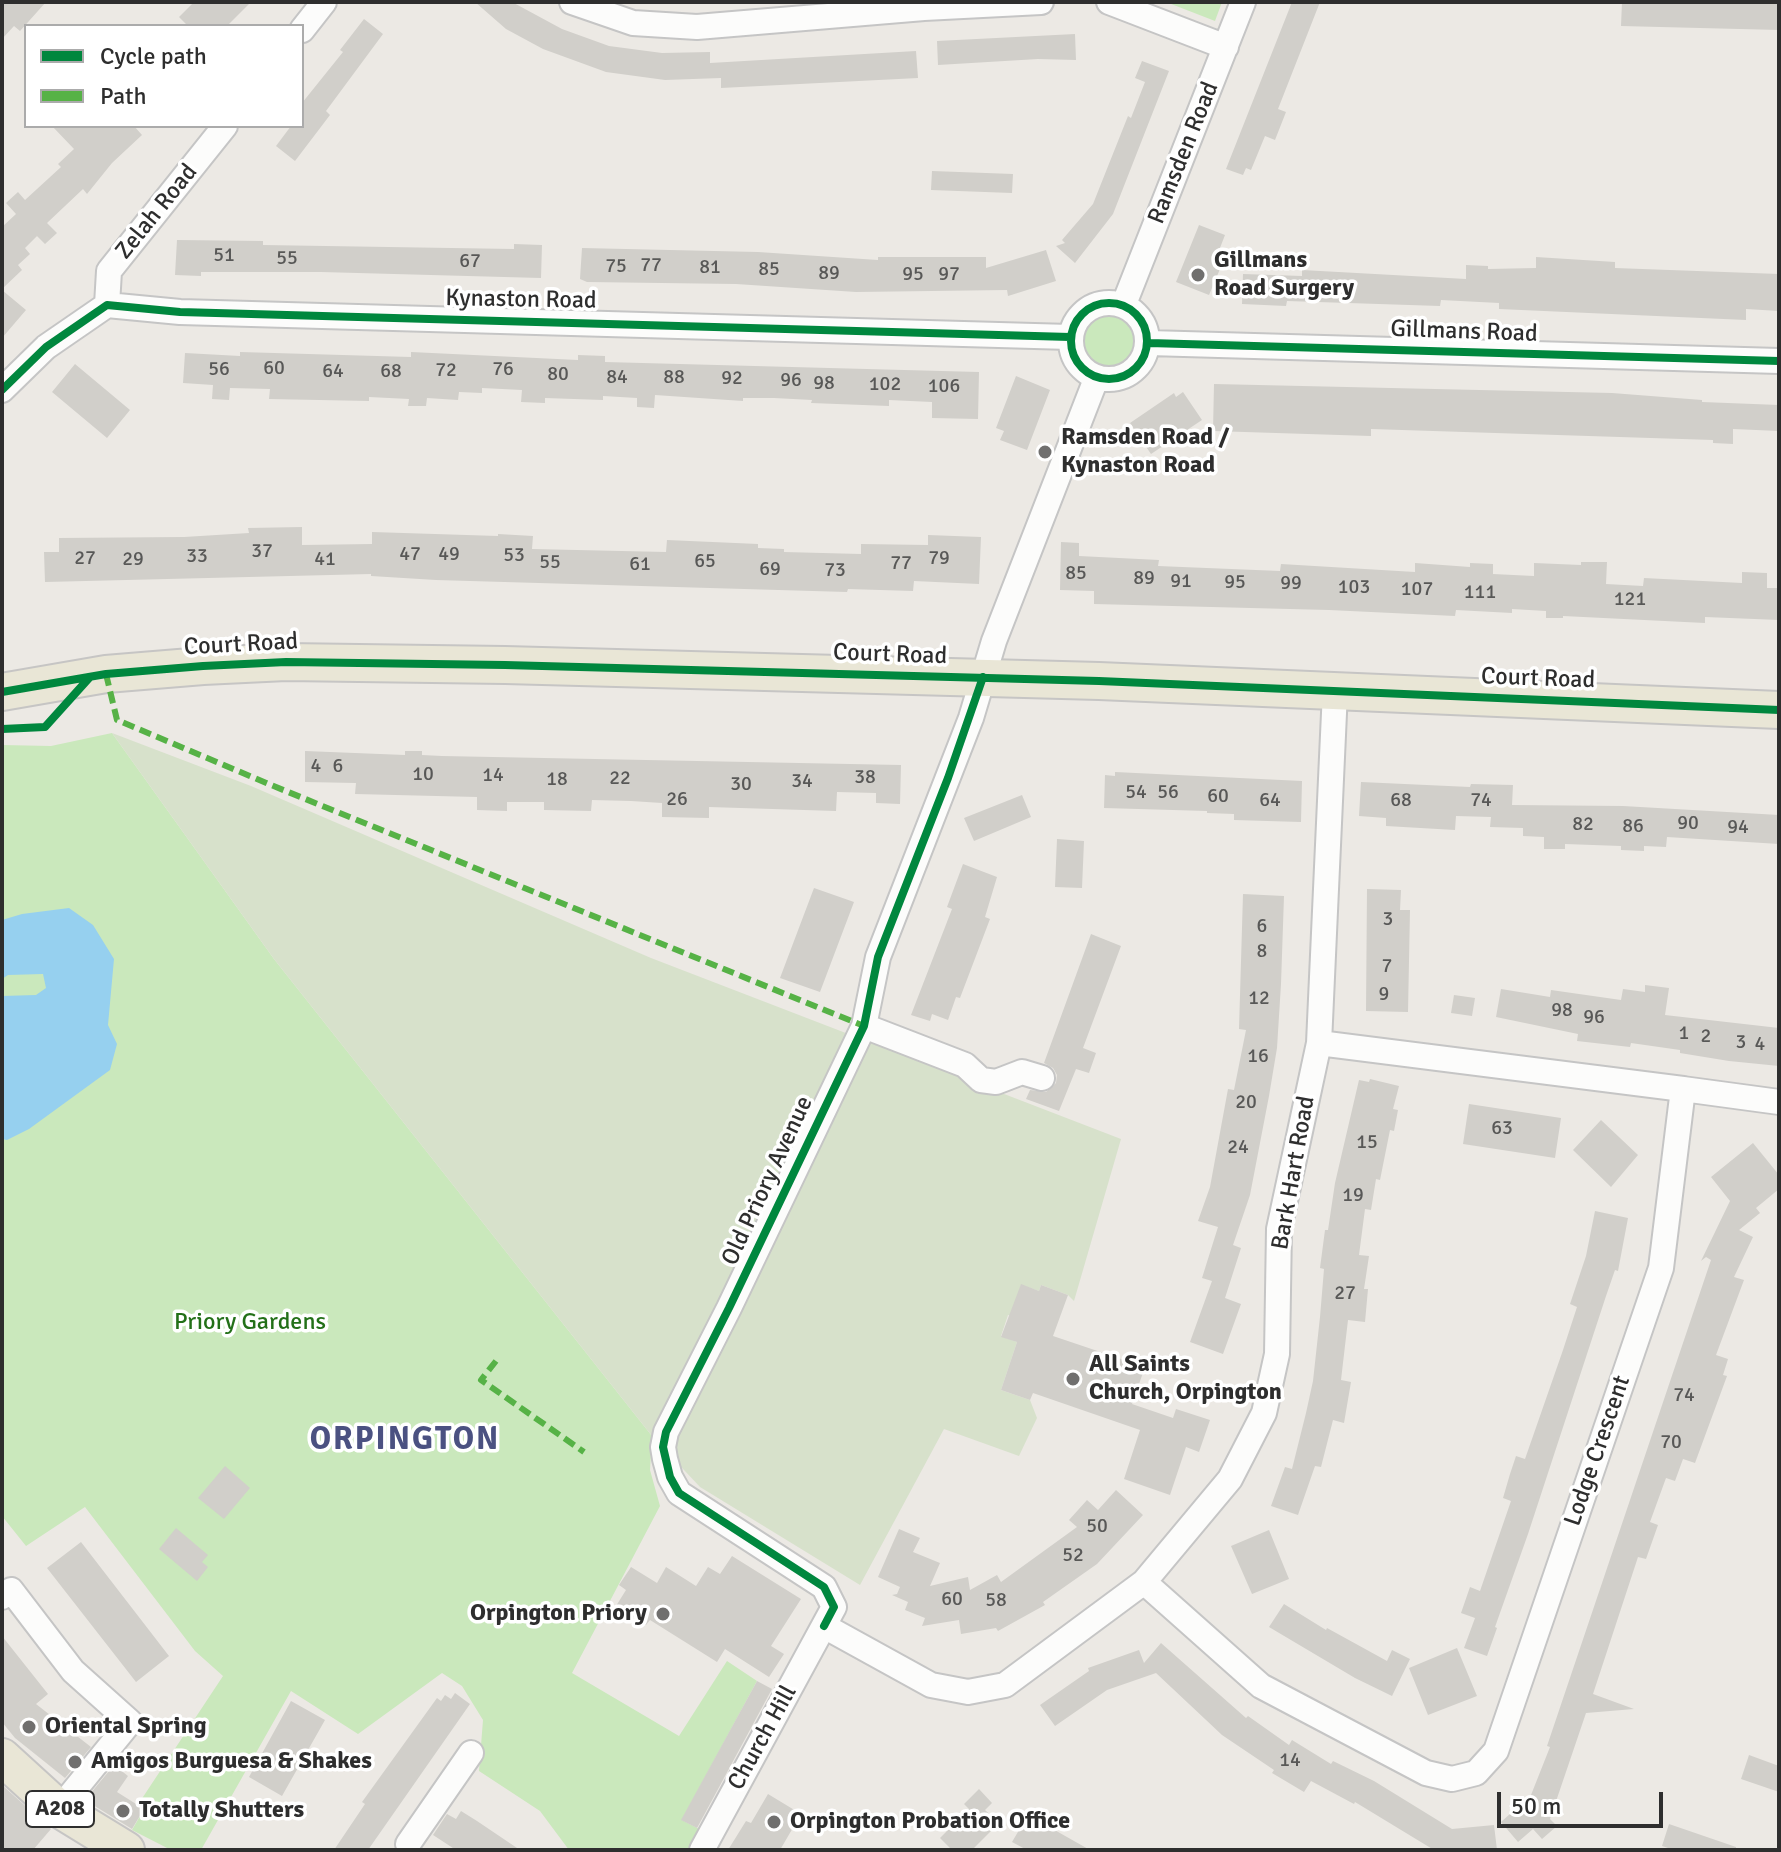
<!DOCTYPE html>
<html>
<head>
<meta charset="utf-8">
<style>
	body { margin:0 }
	#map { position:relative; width:1781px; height:1852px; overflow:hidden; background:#ece9e4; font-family:Signika,sans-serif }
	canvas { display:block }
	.frame { position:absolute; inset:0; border:4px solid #2e2e2e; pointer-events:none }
	.legend { position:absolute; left:24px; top:24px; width:280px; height:104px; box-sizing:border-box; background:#fff; border:2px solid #ababab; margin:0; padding:10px 14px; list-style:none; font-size:24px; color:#2e2e2e }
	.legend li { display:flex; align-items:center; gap:16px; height:40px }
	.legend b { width:40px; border:2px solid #ababab }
	.scale { position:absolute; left:1497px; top:1792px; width:166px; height:36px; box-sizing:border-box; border:4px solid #2e2e2e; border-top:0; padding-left:10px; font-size:24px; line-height:28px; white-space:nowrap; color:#2e2e2e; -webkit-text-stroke:6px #fff; paint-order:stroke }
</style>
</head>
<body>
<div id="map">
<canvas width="1781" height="1852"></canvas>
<div class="frame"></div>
<ul class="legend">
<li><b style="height:10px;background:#00873e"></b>Cycle path</li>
<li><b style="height:10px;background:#56b246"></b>Path</li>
</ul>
<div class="scale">50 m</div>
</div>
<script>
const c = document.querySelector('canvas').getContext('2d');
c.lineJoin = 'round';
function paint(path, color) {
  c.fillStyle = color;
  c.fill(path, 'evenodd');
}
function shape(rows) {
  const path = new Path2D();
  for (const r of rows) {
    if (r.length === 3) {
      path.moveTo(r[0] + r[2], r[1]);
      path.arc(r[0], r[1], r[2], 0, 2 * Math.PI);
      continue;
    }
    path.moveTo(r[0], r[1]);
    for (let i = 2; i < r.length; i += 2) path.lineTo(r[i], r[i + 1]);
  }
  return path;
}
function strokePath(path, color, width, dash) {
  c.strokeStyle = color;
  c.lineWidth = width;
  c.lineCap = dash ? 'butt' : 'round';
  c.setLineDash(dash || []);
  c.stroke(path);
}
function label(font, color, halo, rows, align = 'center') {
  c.font = font + ' Signika,sans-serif';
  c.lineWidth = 7;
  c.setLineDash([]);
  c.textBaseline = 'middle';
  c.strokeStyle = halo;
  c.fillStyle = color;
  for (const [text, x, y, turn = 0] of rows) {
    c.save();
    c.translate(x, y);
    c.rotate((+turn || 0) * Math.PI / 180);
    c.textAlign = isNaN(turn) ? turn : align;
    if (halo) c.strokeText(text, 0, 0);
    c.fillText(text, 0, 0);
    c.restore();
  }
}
paint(shape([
	[1166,2,1222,2,1215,21],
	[1109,342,28],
	[112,733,274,959,652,1436,650,1470,660,1506,572,1673,679,1736,727,1661,757,1681,682,1820,701,1830,689,1850,569,1850,540,1811,479,1771,483,1720,462,1686,442,1673,358,1734,291,1691,201,1850,171,1850,132,1830,147,1804,141,1800,223,1676,195,1651,85,1507,26,1546,2,1516,2,745,51,746]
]), '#cae8bc');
paint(shape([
	[112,733,251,786,651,958,1121,1139,1074,1301,1068,1295,1041,1285,1039,1291,1021,1285,1015,1317,1008,1315,1001,1336,1017,1342,1001,1390,1030,1400,1037,1418,1019,1456,944,1429,860,1585,700,1487,652,1436,274,959]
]), '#d7e1cb');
paint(shape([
	[69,908,93,925,114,959,108,1025,117,1044,110,1070,29,1129,7,1140,2,1139,2,996,36,995,46,988,43,974,8,975,2,979,2,920,22,914]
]), '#96d0ef');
paint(shape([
	[2,2,46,2,20,31,14,26,2,39],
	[194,2,251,2,227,26,188,26,179,17],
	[475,2,512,2,562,29,609,46,662,53,710,52,710,63,916,51,918,78,721,88,721,78,665,80,606,72,543,49,506,29],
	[1292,2,1320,2,1278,109,1286,112,1275,140,1265,136,1251,170,1246,168,1243,175,1226,169],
	[1622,2,1779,2,1779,30,1621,26],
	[364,19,383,34,326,111,330,115,295,161,276,146,291,126,302,126,302,103,343,52,340,50],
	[1075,34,1076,60,1038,59,938,65,937,41],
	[1142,61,1169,71,1113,214,1075,263,1056,246,1065,243,1062,240,1093,204,1128,116,1131,118,1145,82,1135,78],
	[52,126,134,126,142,135,112,163,87,194,83,189,47,223,57,233,45,244,35,234,37,236,25,248,30,254,18,265,22,270,2,289,2,227,16,214,6,203,18,192,25,200,61,167,58,164,74,149],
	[932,171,1013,174,1012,193,931,190],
	[1199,225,1225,235,1213,266,1220,269,1209,295,1176,282],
	[177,240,263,241,263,245,514,249,514,244,542,245,541,278,321,272,201,272,201,276,175,275],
	[582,248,758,252,878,260,878,257,986,257,986,268,1046,250,1056,281,1008,296,1007,290,856,292,736,284,587,282,580,279],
	[1536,257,1615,262,1615,268,1779,274,1779,311,1746,309,1746,320,1499,309,1499,303,1441,300,1440,306,1287,301,1286,306,1242,304,1243,274,1302,276,1302,270,1466,279,1466,265,1488,266,1488,269,1536,268],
	[2,290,26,310,2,338],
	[240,352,411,357,411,352,578,360,578,355,605,356,605,362,979,372,978,419,932,418,932,402,889,400,889,406,811,403,812,400,774,398,743,398,743,401,655,395,654,408,637,407,637,398,603,396,603,400,545,398,545,403,521,402,522,390,482,388,482,393,459,392,458,400,427,398,426,406,408,406,409,399,369,397,369,401,269,399,270,389,230,388,229,400,212,399,213,385,183,383,185,353,240,356],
	[75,364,130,410,107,438,52,392],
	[1016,376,1050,390,1027,450,1000,440,1004,431,996,428],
	[1214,384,1612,393,1702,400,1702,402,1779,405,1779,431,1733,429,1733,444,1713,443,1713,440,1371,429,1371,436,1213,431],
	[1183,392,1202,420,1151,454,1130,423,1174,393,1176,397],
	[302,527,302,545,372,544,372,532,498,536,498,534,533,536,532,549,666,552,667,540,758,544,758,548,784,549,784,552,861,554,861,544,928,545,928,535,981,537,979,584,914,581,913,591,848,589,847,592,436,580,371,576,371,574,45,582,44,552,59,552,59,538,184,537,249,533,248,528],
	[1061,542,1079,543,1079,556,1159,560,1158,566,1280,571,1281,564,1415,572,1415,563,1470,567,1470,563,1493,564,1493,574,1534,576,1534,563,1581,565,1581,562,1607,562,1606,584,1643,586,1644,578,1742,583,1742,572,1767,573,1767,588,1779,588,1779,620,1705,617,1705,623,1563,616,1563,618,1546,618,1546,611,1512,609,1512,613,1456,610,1455,616,1329,610,1094,604,1094,591,1060,590],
	[305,751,405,755,405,751,422,751,422,755,442,756,901,765,900,804,876,803,876,793,837,792,836,811,709,807,709,818,662,817,662,803,631,801,592,800,591,811,544,810,544,802,507,802,507,811,477,810,477,797,355,794,356,783,305,782],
	[1115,772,1302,781,1301,822,1234,820,1234,814,1207,813,1207,811,1104,808,1105,775,1115,776],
	[1361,782,1470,787,1471,784,1513,785,1512,805,1623,806,1779,815,1779,844,1667,837,1666,847,1644,846,1644,851,1621,850,1621,846,1565,844,1565,849,1544,849,1544,837,1523,836,1523,828,1490,827,1491,817,1456,816,1455,830,1386,826,1386,818,1359,816],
	[1022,795,1031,817,974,841,964,818],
	[1057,839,1084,841,1082,888,1055,887],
	[963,864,997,877,985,917,990,919,960,998,956,997,948,1020,932,1014,930,1021,911,1015,952,909,947,907],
	[814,888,854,902,820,992,780,978],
	[1367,889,1401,890,1400,910,1410,910,1408,1012,1366,1011],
	[1243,894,1284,896,1281,984,1277,1048,1269,1096,1250,1195,1233,1245,1241,1248,1225,1298,1241,1304,1223,1354,1190,1342,1212,1281,1202,1278,1218,1227,1198,1221,1210,1187,1228,1089,1234,1090,1246,1030,1239,1029],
	[1091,934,1121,946,1083,1048,1096,1053,1089,1073,1076,1069,1059,1111,1026,1099,1030,1090,1046,1092,1056,1083,1057,1075,1053,1068,1044,1063],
	[1645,985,1669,988,1665,1015,1779,1028,1779,1066,1729,1061,1680,1053,1680,1050,1631,1043,1630,1047,1577,1041,1578,1034,1496,1017,1501,989,1550,997,1551,990,1621,1000,1623,989,1645,992],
	[1454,995,1475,998,1472,1016,1451,1013],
	[1370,1079,1399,1086,1393,1109,1398,1110,1394,1131,1390,1130,1380,1180,1376,1179,1371,1210,1365,1209,1359,1255,1369,1256,1364,1289,1368,1289,1365,1322,1348,1320,1341,1380,1351,1382,1344,1423,1333,1420,1321,1467,1315,1466,1298,1515,1271,1506,1285,1467,1292,1469,1306,1413,1313,1381,1320,1317,1324,1269,1320,1268,1325,1230,1328,1230,1335,1183,1359,1080,1369,1082],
	[1469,1104,1561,1118,1555,1158,1463,1144],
	[1601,1120,1638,1155,1611,1187,1573,1150],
	[1753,1143,1779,1175,1779,1189,1756,1208,1760,1213,1739,1230,1753,1237,1734,1277,1744,1280,1716,1355,1728,1359,1723,1375,1727,1376,1695,1463,1683,1459,1675,1481,1666,1478,1650,1522,1658,1525,1646,1559,1638,1557,1593,1694,1634,1709,1586,1713,1550,1819,1557,1826,1542,1839,1533,1829,1518,1842,1501,1822,1531,1795,1550,1747,1547,1746,1711,1260,1706,1257,1701,1261,1730,1201,1711,1177],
	[1595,1211,1628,1218,1618,1271,1615,1270,1606,1296,1528,1534,1495,1627,1497,1628,1487,1656,1464,1648,1475,1618,1461,1613,1470,1587,1480,1591,1511,1501,1503,1498,1510,1474,1516,1456,1525,1459,1563,1350,1577,1307,1570,1304,1586,1256],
	[1021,1284,1039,1291,1041,1285,1068,1295,1053,1336,1145,1367,1132,1404,1173,1418,1176,1409,1210,1420,1199,1452,1186,1447,1170,1495,1124,1479,1140,1430,1033,1393,1030,1400,1001,1390,1017,1342,1001,1337],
	[225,1466,250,1488,224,1519,198,1498],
	[1116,1490,1143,1515,1097,1564,1043,1602,1045,1605,998,1631,996,1628,961,1634,959,1620,922,1626,925,1618,905,1610,908,1602,892,1595,897,1594,900,1587,878,1577,899,1529,920,1538,913,1552,940,1563,930,1586,968,1577,970,1590,997,1575,1001,1582,1077,1527,1069,1520,1087,1500,1098,1510],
	[176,1528,208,1555,202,1562,208,1567,197,1581,159,1549],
	[1269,1530,1289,1579,1252,1594,1231,1546],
	[81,1542,169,1656,136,1682,47,1568],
	[732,1556,801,1599,771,1646,784,1654,769,1677,725,1649,717,1662,650,1620,646,1625,616,1606,626,1590,619,1585,631,1567,657,1583,666,1567,696,1586,708,1567,720,1574],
	[1284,1604,1326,1630,1327,1628,1387,1661,1392,1650,1410,1659,1392,1696,1355,1678,1269,1627],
	[2,1636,48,1694,36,1704,91,1747,65,1778,15,1738,2,1722],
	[1161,1643,1246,1718,1248,1716,1289,1745,1292,1740,1331,1764,1333,1761,1374,1781,1452,1829,1494,1825,1497,1850,1434,1850,1355,1802,1354,1804,1311,1781,1304,1792,1272,1773,1274,1770,1222,1735,1156,1673,1107,1690,1055,1726,1040,1705,1089,1671,1088,1668,1139,1650,1144,1663],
	[1457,1648,1477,1696,1428,1715,1409,1668],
	[757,1681,772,1689,697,1828,681,1820],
	[455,1693,470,1704,368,1850,334,1850,365,1804,362,1802,437,1698,441,1701,445,1695,451,1699],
	[291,1701,325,1720,282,1796,249,1777],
	[1749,1755,1779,1766,1779,1792,1741,1779],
	[114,1765,128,1776,117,1792,144,1809,132,1829,85,1800],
	[2,1785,51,1829,33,1850,2,1850],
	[979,1789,992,1803,985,1810,999,1823,972,1850,952,1850,940,1838,969,1809,964,1804],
	[768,1794,801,1814,780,1850,728,1850,746,1821,751,1823],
	[461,1811,477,1821,520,1850,456,1850,433,1835,447,1814,456,1819],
	[1028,1815,1090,1850,1027,1850,1012,1842],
	[1669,1824,1736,1847,1736,1850,1674,1850,1662,1846]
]), '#d1cfca');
const minor = shape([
	[572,2,633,23,697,27,924,8,1041,2],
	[1109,2,1226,47],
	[302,30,324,2],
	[1109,341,38],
	[1124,304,1243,2],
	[107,305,109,271,225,126],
	[1149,343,1779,361],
	[2,390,46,347,107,305,180,312,1070,337],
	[864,1026,965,1065,981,1080,996,1082,1022,1072,1042,1078],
	[1683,1089,1779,1102],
	[1144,1582,1261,1686,1426,1773,1452,1779,1476,1773,1496,1751,1661,1268,1683,1089,1319,1043],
	[2,1597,11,1590,73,1671,130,1722,59,1809],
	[824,1626,931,1685,968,1692,1005,1685,1144,1582,1230,1479,1264,1413,1277,1354,1279,1229,1319,1043,1335,691],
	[408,1844,471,1753],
	[702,1850,834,1607,824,1587,679,1493,670,1477,665,1459,663,1447,666,1432,729,1308,864,1026,878,957,971,718,994,641,1096,379]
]);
const primary = shape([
	[2,692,106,674,203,666,286,662,505,665,1099,681,1779,710],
	[2,1757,59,1809,126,1850]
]);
strokePath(minor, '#c5c5c5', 28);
strokePath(primary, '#c6c5c4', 40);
strokePath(minor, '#fcfcfb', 24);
strokePath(primary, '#e9e6d6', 36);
strokePath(shape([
	[106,674,117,720,271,785,864,1026],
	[496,1361,481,1380,584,1452]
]), '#56b246', 6, [12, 6]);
strokePath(shape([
	[1109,341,38],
	[1149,343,1779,361],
	[2,390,46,347,107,305,180,312,1070,337],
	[2,692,106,674,203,666,286,662,505,665,1099,681,1779,710],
	[2,729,45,727,90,677],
	[824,1626,834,1607,824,1587,679,1493,670,1477,663,1447,666,1432,729,1308,864,1026,878,957,948,778,983,677]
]), '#00873e', 8);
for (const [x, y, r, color] of [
	[1198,275,8,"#706f6e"],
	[1045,452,8,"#706f6e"],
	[1073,1379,8,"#706f6e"],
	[663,1614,8,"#706f6e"],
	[29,1727,8,"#706f6e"],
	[75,1762,8,"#706f6e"],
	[123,1811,8,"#706f6e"],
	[774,1822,8,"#706f6e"]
]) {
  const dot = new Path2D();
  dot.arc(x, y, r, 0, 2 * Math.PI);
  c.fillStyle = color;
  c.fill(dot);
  strokePath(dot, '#fff', 3);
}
label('20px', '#585857', null, [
	["51",224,256],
	["55",287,259],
	["67",470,262],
	["77",651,266],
	["75",616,267],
	["81",710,268],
	["85",769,270],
	["89",829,274],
	["95",913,275],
	["97",949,275],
	["60",274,369],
	["56",219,370],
	["76",503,370],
	["72",446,371],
	["64",333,372],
	["68",391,372],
	["80",558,375],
	["84",617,378],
	["88",674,378],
	["92",732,379],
	["96",791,381],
	["98",824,384],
	["102",885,385],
	["106",944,387],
	["37",262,552],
	["47",410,555],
	["49",449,555],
	["53",514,556],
	["33",197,557],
	["27",85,559],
	["79",939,559],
	["29",133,560],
	["41",325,560],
	["65",705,562],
	["55",550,563],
	["77",901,564],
	["61",640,565],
	["69",770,570],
	["73",835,571],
	["85",1076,574],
	["89",1144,579],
	["91",1181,582],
	["95",1235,583],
	["99",1291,584],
	["103",1354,588],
	["107",1417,590],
	["111",1480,593],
	["121",1630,600],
	["4",316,767],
	["6",338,767],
	["10",423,775],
	["14",493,776],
	["38",865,778],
	["22",620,779],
	["18",557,780],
	["34",802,782],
	["30",741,785],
	["54",1136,793],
	["56",1168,793],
	["60",1218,797],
	["26",677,800],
	["64",1270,801],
	["68",1401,801],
	["74",1481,801],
	["90",1688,824],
	["82",1583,825],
	["86",1633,827],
	["94",1738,828],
	["3",1388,920],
	["6",1262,927],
	["8",1262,952],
	["7",1387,967],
	["9",1384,995],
	["12",1259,999],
	["98",1562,1011],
	["96",1594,1018],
	["1",1684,1034],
	["2",1706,1037],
	["3",1741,1043],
	["4",1760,1045],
	["16",1258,1057],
	["20",1246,1103],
	["63",1502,1129],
	["15",1367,1143],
	["24",1238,1148],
	["19",1353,1196],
	["27",1345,1294],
	["74",1684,1396],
	["70",1671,1443],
	["50",1097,1527],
	["52",1073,1556],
	["60",952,1600],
	["58",996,1601],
	["14",1290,1761]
]);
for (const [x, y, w] of [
	[60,1809,68]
]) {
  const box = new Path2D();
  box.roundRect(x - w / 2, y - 18, w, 36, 6);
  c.fillStyle = '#fff';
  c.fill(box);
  strokePath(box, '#2e2e2e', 2);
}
label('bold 22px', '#2e2e2e', null, [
	["A208",60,1809]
]);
label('24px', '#2e2e2e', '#fff', [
	["Ramsden Road",1184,153,-68],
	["Zelah Road",157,212,-51],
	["Kynaston Road",521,300,1],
	["Gillmans Road",1464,332,2],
	["Court Road",241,645,-3],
	["Court Road",890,655,2],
	["Court Road",1538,679,2],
	["Bark Hart Road",1294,1173,-80],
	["Old Priory Avenue",768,1181,-65],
	["Lodge Crescent",1598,1451,-71],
	["Church Hill",763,1738,-61]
]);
label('bold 24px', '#2e2e2e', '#fff', [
	["Gillmans",1214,261],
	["Road Surgery",1214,289],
	["Ramsden Road /",1061,438],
	["Kynaston Road",1061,466],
	["All Saints",1089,1365],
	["Church, Orpington",1089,1393],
	["Orpington Priory",647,1614,"right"],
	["Oriental Spring",45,1727],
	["Amigos Burguesa & Shakes",91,1762],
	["Totally Shutters",139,1811],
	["Orpington Probation Office",790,1822]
], 'left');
label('24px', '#237018', '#fff', [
	["Priory Gardens",250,1323]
]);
c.letterSpacing = '2px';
label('bold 32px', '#4b5181', '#fff', [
	["ORPINGTON",405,1441]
]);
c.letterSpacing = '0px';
</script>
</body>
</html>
